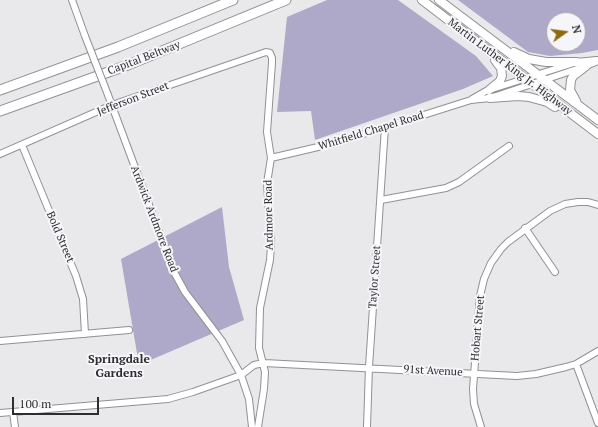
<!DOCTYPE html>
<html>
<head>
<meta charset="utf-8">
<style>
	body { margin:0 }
	#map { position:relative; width:598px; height:427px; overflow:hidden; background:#e9e9ec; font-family:"PT Serif",serif }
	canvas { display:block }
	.north { position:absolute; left:546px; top:12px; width:40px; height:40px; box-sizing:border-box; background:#f6f6fa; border:1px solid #a6a6a9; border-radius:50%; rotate:76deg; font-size:11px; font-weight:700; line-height:16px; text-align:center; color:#2e2e30 }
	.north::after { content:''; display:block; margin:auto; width:14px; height:18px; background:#8e690d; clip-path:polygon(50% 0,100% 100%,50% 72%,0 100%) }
	.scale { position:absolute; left:12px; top:397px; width:87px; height:18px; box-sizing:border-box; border:2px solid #2e2e30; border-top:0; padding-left:5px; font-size:12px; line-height:14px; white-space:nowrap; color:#2e2e30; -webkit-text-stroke:3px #f6f6fa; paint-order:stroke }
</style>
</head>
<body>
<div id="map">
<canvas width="598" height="427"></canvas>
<div class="north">N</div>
<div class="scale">100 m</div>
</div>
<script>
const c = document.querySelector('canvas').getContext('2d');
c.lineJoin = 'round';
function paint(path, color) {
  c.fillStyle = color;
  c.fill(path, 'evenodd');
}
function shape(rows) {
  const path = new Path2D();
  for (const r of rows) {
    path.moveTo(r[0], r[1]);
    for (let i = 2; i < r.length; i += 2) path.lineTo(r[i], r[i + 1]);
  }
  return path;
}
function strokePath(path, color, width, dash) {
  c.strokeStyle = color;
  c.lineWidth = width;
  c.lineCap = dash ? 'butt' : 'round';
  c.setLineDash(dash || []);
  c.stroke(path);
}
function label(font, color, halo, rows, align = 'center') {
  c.font = font + ' "PT Serif",serif';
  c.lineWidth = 4;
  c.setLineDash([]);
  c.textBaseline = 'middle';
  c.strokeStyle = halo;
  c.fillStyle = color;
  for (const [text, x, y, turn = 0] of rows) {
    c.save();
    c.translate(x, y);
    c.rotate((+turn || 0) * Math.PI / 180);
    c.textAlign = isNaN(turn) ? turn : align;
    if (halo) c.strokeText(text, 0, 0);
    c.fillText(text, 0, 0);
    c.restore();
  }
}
paint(shape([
	[327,0,398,0,476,56,493,76,463,89,315,140,311,111,277,112,287,17],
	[458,0,598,0,598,50,582,53,550,56,528,52],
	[554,20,578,20,578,44,554,44],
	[222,207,229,267,244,320,139,365,121,259]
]), '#aea9c8');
const minor = shape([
	[72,0,85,36],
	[108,95,174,272,185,292,222,341,241,375,249,399,252,427],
	[472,99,486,91,577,62,596,60],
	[22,145,76,276,83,299,85,334],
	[0,154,112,105,266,52,270,53,272,58,272,63,267,132,271,158,267,183,271,245,270,260,260,308,259,348,265,372,264,389,258,427],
	[271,158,335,143,471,100,490,98,586,66,598,61],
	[381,200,446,188,459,182,509,146],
	[525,228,555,272],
	[0,341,129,330],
	[576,364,598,423],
	[13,412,15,427],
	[0,413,168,399,193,392,241,375,254,365,264,363,517,376,536,374,566,367,576,364,598,351],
	[367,427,369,367,385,127],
	[481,427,474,404,473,389,480,296,484,279,491,263,501,249,508,242,550,211,565,204,578,202,588,202,598,205]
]);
const major = shape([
	[422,0,598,134],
	[439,0,598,120],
	[514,52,529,59,546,62,577,62],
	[489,90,500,81,502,76,501,68,495,60],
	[490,98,518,96,529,97,547,102,555,107],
	[576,101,570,90,571,80,573,76,586,66]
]);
const highway = shape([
	[0,90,118,47,233,0],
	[0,111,128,65,286,0]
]);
strokePath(minor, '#919194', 8);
strokePath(major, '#919194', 10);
strokePath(highway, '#919194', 11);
strokePath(minor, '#fff', 6);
strokePath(major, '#fff', 8);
strokePath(highway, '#fff', 9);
const minorBridge = shape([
	[85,36,108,95]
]);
strokePath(minorBridge, '#919194', 8, []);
strokePath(minorBridge, '#fff', 6);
label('11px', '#2e2e30', '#f6f6fa', [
	["Capital Beltway",144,58,-21],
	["Martin Luther King Jr. Highway",510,67,37],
	["Jefferson Street",133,99,-21],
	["Whitfield Chapel Road",371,131,-17],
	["Ardmore Road",269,215,-91],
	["Ardwick Ardmore Road",154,219,69],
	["Bold Street",60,237,67],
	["Taylor Street",375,277,-86],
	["Hobart Street",478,328,-85],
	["91st Avenue",433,371,3]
]);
label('bold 12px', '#2e2e30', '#f6f6fa', [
	["Springdale",119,360],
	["Gardens",119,374]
]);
</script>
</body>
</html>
